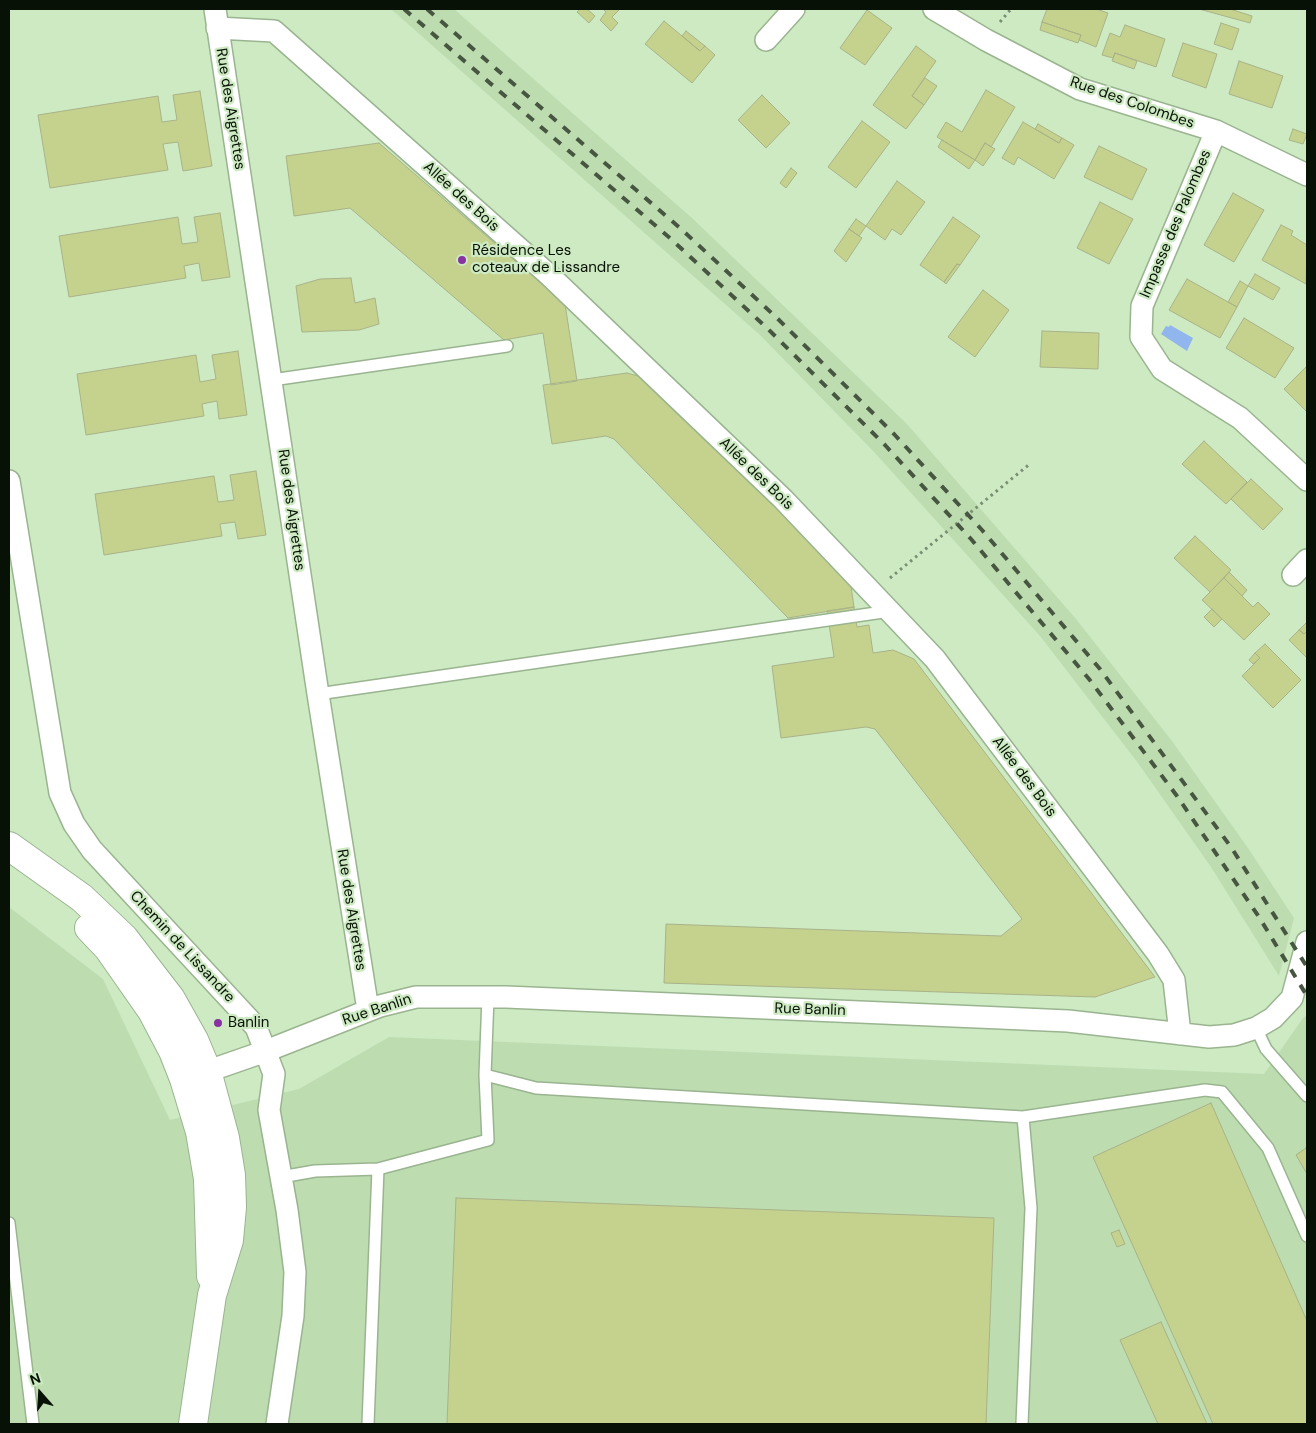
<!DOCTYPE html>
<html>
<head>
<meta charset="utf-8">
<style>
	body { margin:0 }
	#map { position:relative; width:1316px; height:1433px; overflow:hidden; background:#cdeac3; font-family:"DM Sans",sans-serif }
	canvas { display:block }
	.frame { position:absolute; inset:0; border:10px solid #081105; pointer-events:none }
	.north { position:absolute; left:15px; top:1368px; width:50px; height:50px; -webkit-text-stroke:4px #cdeac3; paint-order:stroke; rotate:341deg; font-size:14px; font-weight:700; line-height:20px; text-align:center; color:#081105 }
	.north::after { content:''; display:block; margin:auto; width:18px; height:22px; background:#081105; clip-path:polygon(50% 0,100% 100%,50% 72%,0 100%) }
</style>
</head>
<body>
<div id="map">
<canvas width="1316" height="1433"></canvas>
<div class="frame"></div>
<div class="north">N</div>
</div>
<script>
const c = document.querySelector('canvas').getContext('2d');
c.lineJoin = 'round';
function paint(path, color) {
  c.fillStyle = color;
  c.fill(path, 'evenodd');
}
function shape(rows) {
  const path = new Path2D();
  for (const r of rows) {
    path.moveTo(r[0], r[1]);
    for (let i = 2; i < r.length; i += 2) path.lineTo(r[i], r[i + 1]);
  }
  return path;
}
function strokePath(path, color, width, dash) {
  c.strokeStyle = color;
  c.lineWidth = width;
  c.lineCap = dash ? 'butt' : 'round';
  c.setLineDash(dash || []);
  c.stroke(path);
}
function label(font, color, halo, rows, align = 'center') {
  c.font = font + ' "DM Sans",sans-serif';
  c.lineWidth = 4.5;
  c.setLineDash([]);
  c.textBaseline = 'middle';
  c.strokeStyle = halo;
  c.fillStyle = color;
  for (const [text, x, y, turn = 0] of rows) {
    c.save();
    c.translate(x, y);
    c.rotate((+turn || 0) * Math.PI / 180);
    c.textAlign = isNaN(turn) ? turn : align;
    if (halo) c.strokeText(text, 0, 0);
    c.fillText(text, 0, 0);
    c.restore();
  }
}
paint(shape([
	[391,9,454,9,692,218,907,424,1076,619,1172,741,1248,848,1294,918,1279,976,1211,867,1138,763,1040,636,875,453,760,335],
	[9,907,103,979,170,1120,299,1089,389,1037,1264,1074,1303,1018,1307,1015,1307,1424,9,1424]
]), '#bdddb1');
paint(shape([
	[1170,325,1193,338,1187,351,1161,334,1166,326,1169,327]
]), '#90b6ed');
const building = shape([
	[580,9,587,9,595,16,589,23,577,12,580,9],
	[603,9,620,9,612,17,618,23,611,31,600,20,606,12,603,9],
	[1047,9,1096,9,1108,13,1096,47,1079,40,1081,35,1042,22,1047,9],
	[1199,9,1230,9,1252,16,1250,23,1199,9],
	[867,10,892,28,865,65,840,48,867,10],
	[664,21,700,51,705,46,715,55,692,83,645,44,664,21],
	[1042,22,1081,35,1078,43,1040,30,1042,22],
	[1221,23,1239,29,1232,50,1214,44,1221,23],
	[1125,25,1165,39,1156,67,1115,53,1113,58,1102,55,1110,33,1120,37,1125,25],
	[686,31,705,46,700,51,682,36,686,31],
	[1183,43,1217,54,1206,88,1172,76,1183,43],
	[916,46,936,61,912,96,924,105,906,129,873,105,916,46],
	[1115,53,1137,61,1134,69,1112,61,1115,53],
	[1239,61,1283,76,1272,108,1229,94,1239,61],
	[925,78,937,86,924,105,912,96,925,78],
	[986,90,1015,107,991,147,985,143,975,160,937,137,946,122,962,132,986,90],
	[200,91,212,166,183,171,178,142,163,144,168,170,50,188,38,115,158,96,162,122,177,120,173,95,200,91],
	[762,95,790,123,766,148,738,120,762,95],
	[862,121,890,142,856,188,828,167,862,121],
	[1023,122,1059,143,1062,138,1074,145,1054,179,1018,157,1014,165,1002,158,1023,122],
	[1038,124,1062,138,1059,143,1035,129,1038,124],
	[1293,129,1307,134,1303,144,1289,140,1293,129],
	[942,140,975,160,969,169,938,147,942,140],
	[379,143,565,304,577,381,551,385,543,333,504,340,350,208,294,216,286,156,379,143],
	[985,143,995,149,983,166,975,160,985,143],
	[1099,146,1147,169,1132,200,1084,177,1099,146],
	[791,168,797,173,786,188,780,183,791,168],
	[897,181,925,202,901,235,892,229,885,240,866,226,897,181],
	[1233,193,1264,210,1234,262,1204,245,1233,193],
	[1100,202,1133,219,1109,264,1077,248,1100,202],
	[220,213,230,277,202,281,199,263,184,266,186,278,69,297,59,236,178,217,182,244,198,242,194,217,220,213],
	[953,217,980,236,960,265,957,264,944,282,920,265,953,217],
	[856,219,866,226,859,236,849,229,856,219],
	[1281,225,1293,231,1291,235,1307,245,1306,284,1262,260,1281,225],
	[849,229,862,238,846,262,834,251,849,229],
	[957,264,960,265,946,284,944,282,957,264],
	[1255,274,1280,288,1273,300,1248,286,1255,274],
	[351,278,355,303,375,298,379,324,359,330,302,332,296,286,320,279,351,278],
	[1187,279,1237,307,1220,338,1169,310,1187,279],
	[1240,281,1248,286,1237,307,1228,302,1240,281],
	[983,290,1009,310,975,357,948,337,983,290],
	[1244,318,1294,348,1275,378,1226,348,1244,318],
	[1042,331,1099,333,1098,369,1040,367,1042,331],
	[238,351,247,415,219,419,217,401,202,404,204,416,86,435,77,374,196,355,200,382,216,379,212,355,238,351],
	[1307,366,1307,412,1284,389,1307,366],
	[627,373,642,377,850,579,854,607,788,618,614,439,606,436,552,444,543,385,627,373],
	[1204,441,1247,482,1226,504,1182,464,1204,441],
	[256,471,266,535,238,539,235,522,220,524,222,536,104,555,95,494,214,476,218,502,234,500,230,475,256,471],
	[1251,479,1283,509,1263,530,1231,499,1251,479],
	[1195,536,1231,570,1210,592,1174,558,1195,536],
	[1229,572,1247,590,1242,596,1224,578,1229,572],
	[1224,578,1253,607,1258,602,1270,614,1244,640,1202,600,1224,578],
	[854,607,857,627,869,625,873,653,893,650,914,659,1155,977,1095,997,664,983,666,924,1001,936,1022,919,875,729,866,727,781,738,772,666,834,657,827,611,854,607],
	[1212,609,1222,619,1214,627,1204,617,1212,609],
	[1307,622,1307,631,1304,634,1299,630,1307,622],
	[1299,630,1304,634,1307,631,1307,658,1289,640,1299,630],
	[1265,644,1301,680,1273,708,1242,676,1260,658,1255,653,1265,644],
	[1255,653,1260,658,1253,664,1249,660,1255,653],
	[1211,1103,1307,1321,1307,1424,1213,1424,1093,1157,1211,1103],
	[1306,1148,1307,1150,1307,1174,1296,1155,1306,1148],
	[456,1198,994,1218,986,1424,447,1424,456,1198],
	[1119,1230,1125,1244,1117,1247,1111,1233,1119,1230],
	[1161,1322,1207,1424,1158,1424,1120,1340,1161,1322]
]);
paint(building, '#c4d28e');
strokePath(building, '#a9b288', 1);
const lane = shape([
	[272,380,507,346],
	[318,694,890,611],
	[488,997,485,1075,536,1088,1023,1117,1205,1090,1222,1092,1268,1148,1307,1236],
	[1256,1028,1266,1049,1307,1096],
	[281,1177,315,1171,378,1169,488,1140,485,1075],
	[9,1223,33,1424],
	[368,1424,378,1169],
	[1022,1424,1031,1208,1023,1117]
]);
const street = shape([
	[215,9,318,694,368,1010],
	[934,9,986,40,1080,89,1216,131,1307,175],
	[217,28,274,31,549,275,783,499,935,659,1158,954,1174,980,1180,1034],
	[766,40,794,9],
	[1216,131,1142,306,1141,337,1162,369,1240,418,1307,480],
	[9,481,60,793,74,824,92,850,256,1027,274,1074,269,1110,287,1210,295,1272,293,1316,277,1424],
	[1293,575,1307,560],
	[194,1076,266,1051,380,1006,416,997,506,997,1001,1018,1068,1021,1209,1037,1234,1035,1256,1028,1273,1018,1292,998,1307,942]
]);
const secondary = shape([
	[9,846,82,898,124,938,171,999,194,1040,207,1071,225,1138,231,1175,232,1207,229,1240,212,1295,193,1424],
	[89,928,108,948,152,1011,173,1051,184,1079,200,1132,208,1179,211,1276]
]);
strokePath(lane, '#9ab490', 14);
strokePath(street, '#9ab490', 24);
strokePath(secondary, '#9ab490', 30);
strokePath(shape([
	[1000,22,1011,9],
	[890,578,1031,463]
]), '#798d72', 3, [2.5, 4]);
strokePath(lane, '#fff', 11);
strokePath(street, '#fff', 21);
strokePath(secondary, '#fff', 28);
strokePath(shape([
	[404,9,671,239,768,329,885,445,971,539,1089,679,1177,796,1259,917,1307,996],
	[427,9,680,228,777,318,894,434,982,530,1100,669,1231,847,1307,967]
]), '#475641', 4, [9, 9]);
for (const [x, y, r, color] of [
	[462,260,5,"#8833a1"],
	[218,1023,5,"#8833a1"]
]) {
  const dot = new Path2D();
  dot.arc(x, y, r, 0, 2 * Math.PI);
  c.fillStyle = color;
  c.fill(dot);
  strokePath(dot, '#cdeac3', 2);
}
label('15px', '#081105', '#cdeac3', [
	["Rue des Colombes",1132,103,19],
	["Rue des Aigrettes",230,109,81],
	["Allée des Bois",461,197,42],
	["Impasse des Palombes",1176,224,-67],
	["Allée des Bois",756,474,44],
	["Rue des Aigrettes",291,510,82],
	["Allée des Bois",1024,777,53],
	["Rue des Aigrettes",351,910,81],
	["Chemin de Lissandre",182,947,47],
	["Rue Banlin",377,1010,-18],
	["Rue Banlin",810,1010,2]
]);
label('15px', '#081105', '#cdeac3', [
	["Résidence Les",472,251],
	["coteaux de Lissandre",472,268],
	["Banlin",228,1023]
], 'left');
</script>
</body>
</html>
